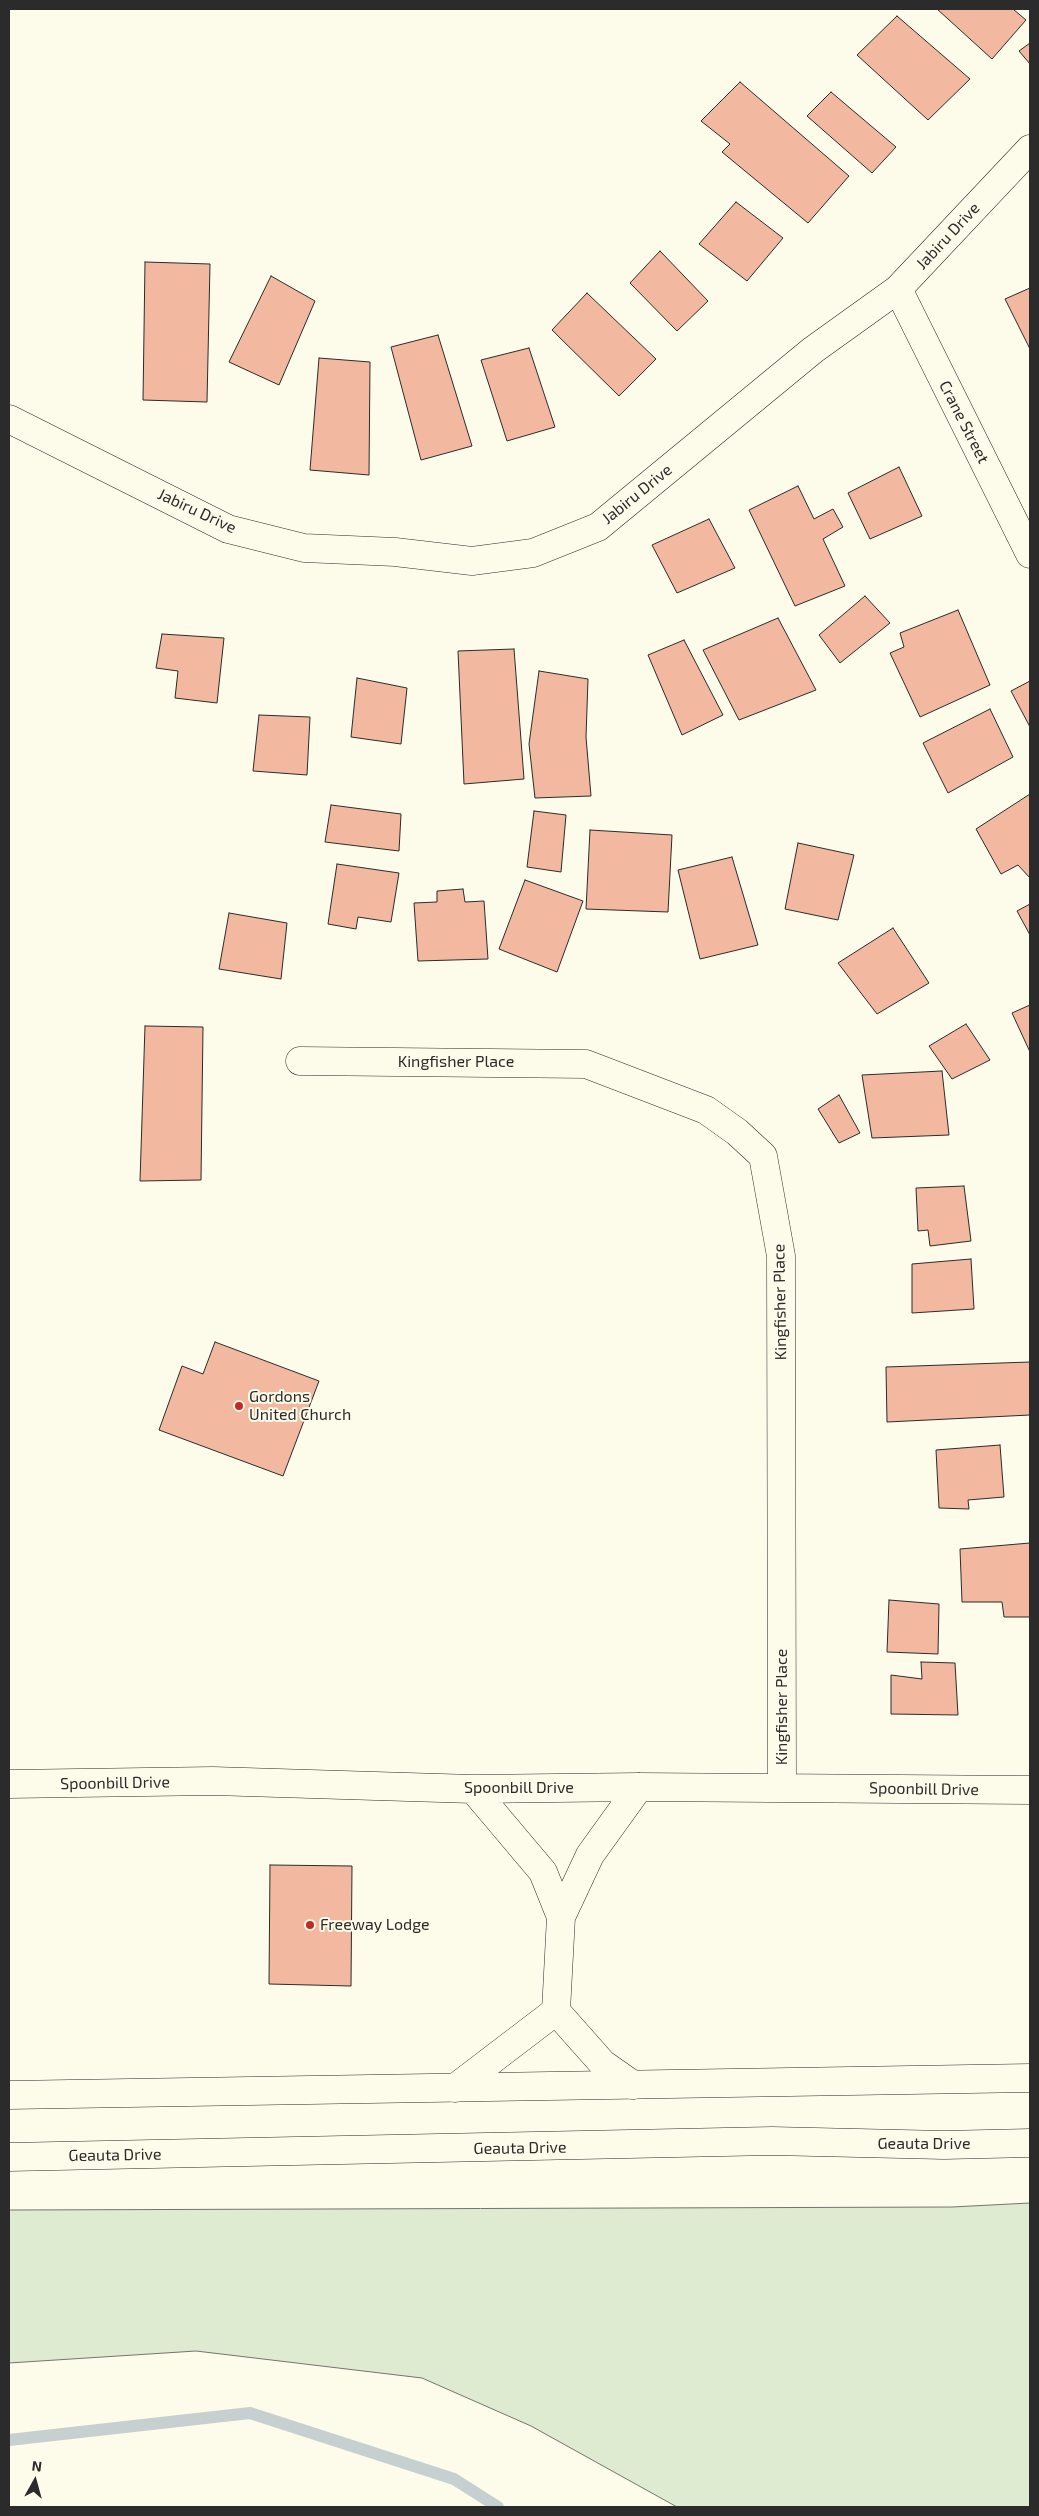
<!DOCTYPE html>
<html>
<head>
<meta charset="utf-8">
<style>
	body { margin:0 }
	#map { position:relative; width:1039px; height:2516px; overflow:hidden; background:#fdfbea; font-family:"Exo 2",sans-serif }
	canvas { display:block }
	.frame { position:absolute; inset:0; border:10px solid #2b2b2b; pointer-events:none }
	.north { position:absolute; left:10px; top:2456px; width:50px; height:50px; -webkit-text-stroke:4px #fdfbea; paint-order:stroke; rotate:7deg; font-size:14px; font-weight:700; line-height:20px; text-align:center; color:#2b2b2b }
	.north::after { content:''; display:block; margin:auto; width:18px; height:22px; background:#2b2b2b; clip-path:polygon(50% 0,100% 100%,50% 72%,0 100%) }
</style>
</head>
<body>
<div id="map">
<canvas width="1039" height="2516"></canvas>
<div class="frame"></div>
<div class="north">N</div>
</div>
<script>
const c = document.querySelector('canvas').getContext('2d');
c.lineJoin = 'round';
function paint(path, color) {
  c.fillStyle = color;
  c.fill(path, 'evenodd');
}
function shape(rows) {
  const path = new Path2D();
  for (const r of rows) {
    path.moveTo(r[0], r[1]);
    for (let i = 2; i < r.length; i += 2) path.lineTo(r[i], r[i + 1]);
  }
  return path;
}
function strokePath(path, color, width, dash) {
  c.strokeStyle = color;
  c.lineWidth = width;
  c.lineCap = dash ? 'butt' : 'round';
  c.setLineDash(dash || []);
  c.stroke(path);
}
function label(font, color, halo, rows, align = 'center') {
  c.font = font + ' "Exo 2",sans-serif';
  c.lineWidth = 4;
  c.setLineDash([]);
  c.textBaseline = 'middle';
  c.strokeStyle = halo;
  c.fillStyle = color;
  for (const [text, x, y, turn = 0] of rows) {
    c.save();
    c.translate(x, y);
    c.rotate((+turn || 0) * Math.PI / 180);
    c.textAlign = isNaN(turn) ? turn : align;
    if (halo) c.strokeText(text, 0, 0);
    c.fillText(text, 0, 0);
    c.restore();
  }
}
const green = shape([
	[1030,2203,1030,2507,677,2507,531,2426,422,2378,196,2351,9,2363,9,2210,952,2207,1030,2203]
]);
paint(green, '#deebd1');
strokePath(green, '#74746e', 1);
strokePath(shape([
	[9,2440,250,2413,454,2479,498,2507]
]), '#c7d0d0', 12);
const building = shape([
	[937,9,1013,9,1026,20,992,59,937,9],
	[897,16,970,79,928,120,857,55,897,16],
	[1030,43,1030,64,1019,51,1030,43],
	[740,82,849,176,808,223,722,152,730,144,701,121,740,82],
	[831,92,896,147,872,173,807,116,831,92],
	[736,202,783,238,747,281,699,244,736,202],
	[660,251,708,301,677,331,630,283,660,251],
	[145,262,210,264,207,402,143,400,145,262],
	[271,276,315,301,279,385,229,362,271,276],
	[1030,288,1030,349,1005,299,1030,288],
	[587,293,656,359,619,396,552,330,587,293],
	[438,335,472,446,421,460,391,347,438,335],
	[529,348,555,427,507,441,481,360,529,348],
	[319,358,370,362,369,475,310,470,319,358],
	[899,467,922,516,870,539,848,493,899,467],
	[798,486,814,519,833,509,843,527,823,539,845,586,795,606,749,510,798,486],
	[709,519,735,568,677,593,652,545,709,519],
	[865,596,890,623,840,663,819,635,865,596],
	[958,610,990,685,920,717,890,653,904,647,900,633,958,610],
	[778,618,816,690,739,720,703,650,778,618],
	[162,634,224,638,217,703,175,698,178,671,156,668,162,634],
	[684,640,723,715,682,735,648,655,684,640],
	[514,649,524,779,464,784,458,651,514,649],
	[539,671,588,679,586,737,591,796,535,798,529,744,539,671],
	[357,678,407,688,401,744,351,737,357,678],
	[1030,681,1030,727,1011,691,1030,681],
	[990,709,1013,757,948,793,923,743,990,709],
	[259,715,310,717,307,775,253,771,259,715],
	[1030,794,1030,878,1018,865,1001,874,976,829,1030,794],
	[331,805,401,814,399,851,325,842,331,805],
	[534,811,566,815,561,872,527,867,534,811],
	[590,830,672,835,668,912,586,909,590,830],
	[798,843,854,855,838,920,785,909,798,843],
	[732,857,758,945,700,959,678,870,732,857],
	[337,864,399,873,391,922,358,917,356,929,328,924,337,864],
	[525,880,583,901,557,972,499,949,525,880],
	[463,889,465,902,484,901,488,959,418,961,414,903,437,902,437,891,463,889],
	[1030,904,1030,935,1017,911,1030,904],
	[229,913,287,923,281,979,219,969,229,913],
	[893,928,929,983,877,1014,838,963,893,928],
	[1030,1005,1030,1052,1012,1013,1030,1005],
	[966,1024,990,1060,952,1079,929,1046,966,1024],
	[145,1026,203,1027,201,1180,140,1181,145,1026],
	[942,1071,949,1135,872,1138,862,1075,942,1071],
	[839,1095,860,1133,839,1143,818,1109,839,1095],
	[964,1186,971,1241,930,1246,928,1230,918,1231,916,1188,964,1186],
	[971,1259,974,1309,912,1313,912,1264,971,1259],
	[215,1342,319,1381,283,1476,159,1430,182,1366,203,1374,215,1342],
	[1030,1362,1030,1415,887,1422,886,1367,1030,1362],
	[1000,1445,1004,1497,968,1500,969,1509,939,1508,936,1450,1000,1445],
	[1030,1543,1030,1617,1004,1617,1002,1602,962,1602,960,1549,1030,1543],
	[889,1600,939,1604,938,1654,887,1652,889,1600],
	[921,1662,955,1663,958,1715,891,1714,891,1675,922,1679,921,1662],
	[270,1865,352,1866,351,1986,269,1984,270,1865]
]);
paint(building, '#f2b8a0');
strokePath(building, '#2b2b2b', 1);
const minor = shape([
	[898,289,1030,554],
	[9,419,228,529,304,548,395,552,472,561,533,553,598,527,813,350,898,289,1030,149],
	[300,1061,586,1064,706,1110,737,1132,763,1156,781,1256,782,1788],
	[9,1784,213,1781,473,1789,639,1787,1030,1790],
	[473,1789,543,1872,561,1917],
	[556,2011,603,2064,633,2085],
	[455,2088,556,2011,561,1917,590,1855,639,1787]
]);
const secondary = shape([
	[9,2095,1030,2078],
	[9,2157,772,2141,944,2145,1030,2143]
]);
strokePath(minor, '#2b2b2b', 29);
strokePath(secondary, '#2b2b2b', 29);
strokePath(minor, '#fdfbea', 28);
strokePath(secondary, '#fdfbea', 28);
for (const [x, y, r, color] of [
	[239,1406,5,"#c62828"],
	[310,1925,5,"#c62828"]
]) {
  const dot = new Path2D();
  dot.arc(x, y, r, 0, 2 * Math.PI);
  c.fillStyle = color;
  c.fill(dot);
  strokePath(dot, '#fdfbea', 2);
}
label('16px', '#2b2b2b', '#fdfbea', [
	["Jabiru Drive",948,236,-47],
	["Crane Street",964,422,63],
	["Jabiru Drive",637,494,-39],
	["Jabiru Drive",197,511,25],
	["Kingfisher Place",456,1062],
	["Kingfisher Place",780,1302,-91],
	["Kingfisher Place",782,1707,-90],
	["Spoonbill Drive",115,1783,-1],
	["Spoonbill Drive",519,1788],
	["Spoonbill Drive",924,1789,1],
	["Geauta Drive",924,2144],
	["Geauta Drive",520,2148,-1],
	["Geauta Drive",115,2155,-1]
]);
label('16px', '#2b2b2b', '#fdfbea', [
	["Gordons",249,1397],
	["United Church",249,1415],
	["Freeway Lodge",320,1925]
], 'left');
</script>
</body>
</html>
